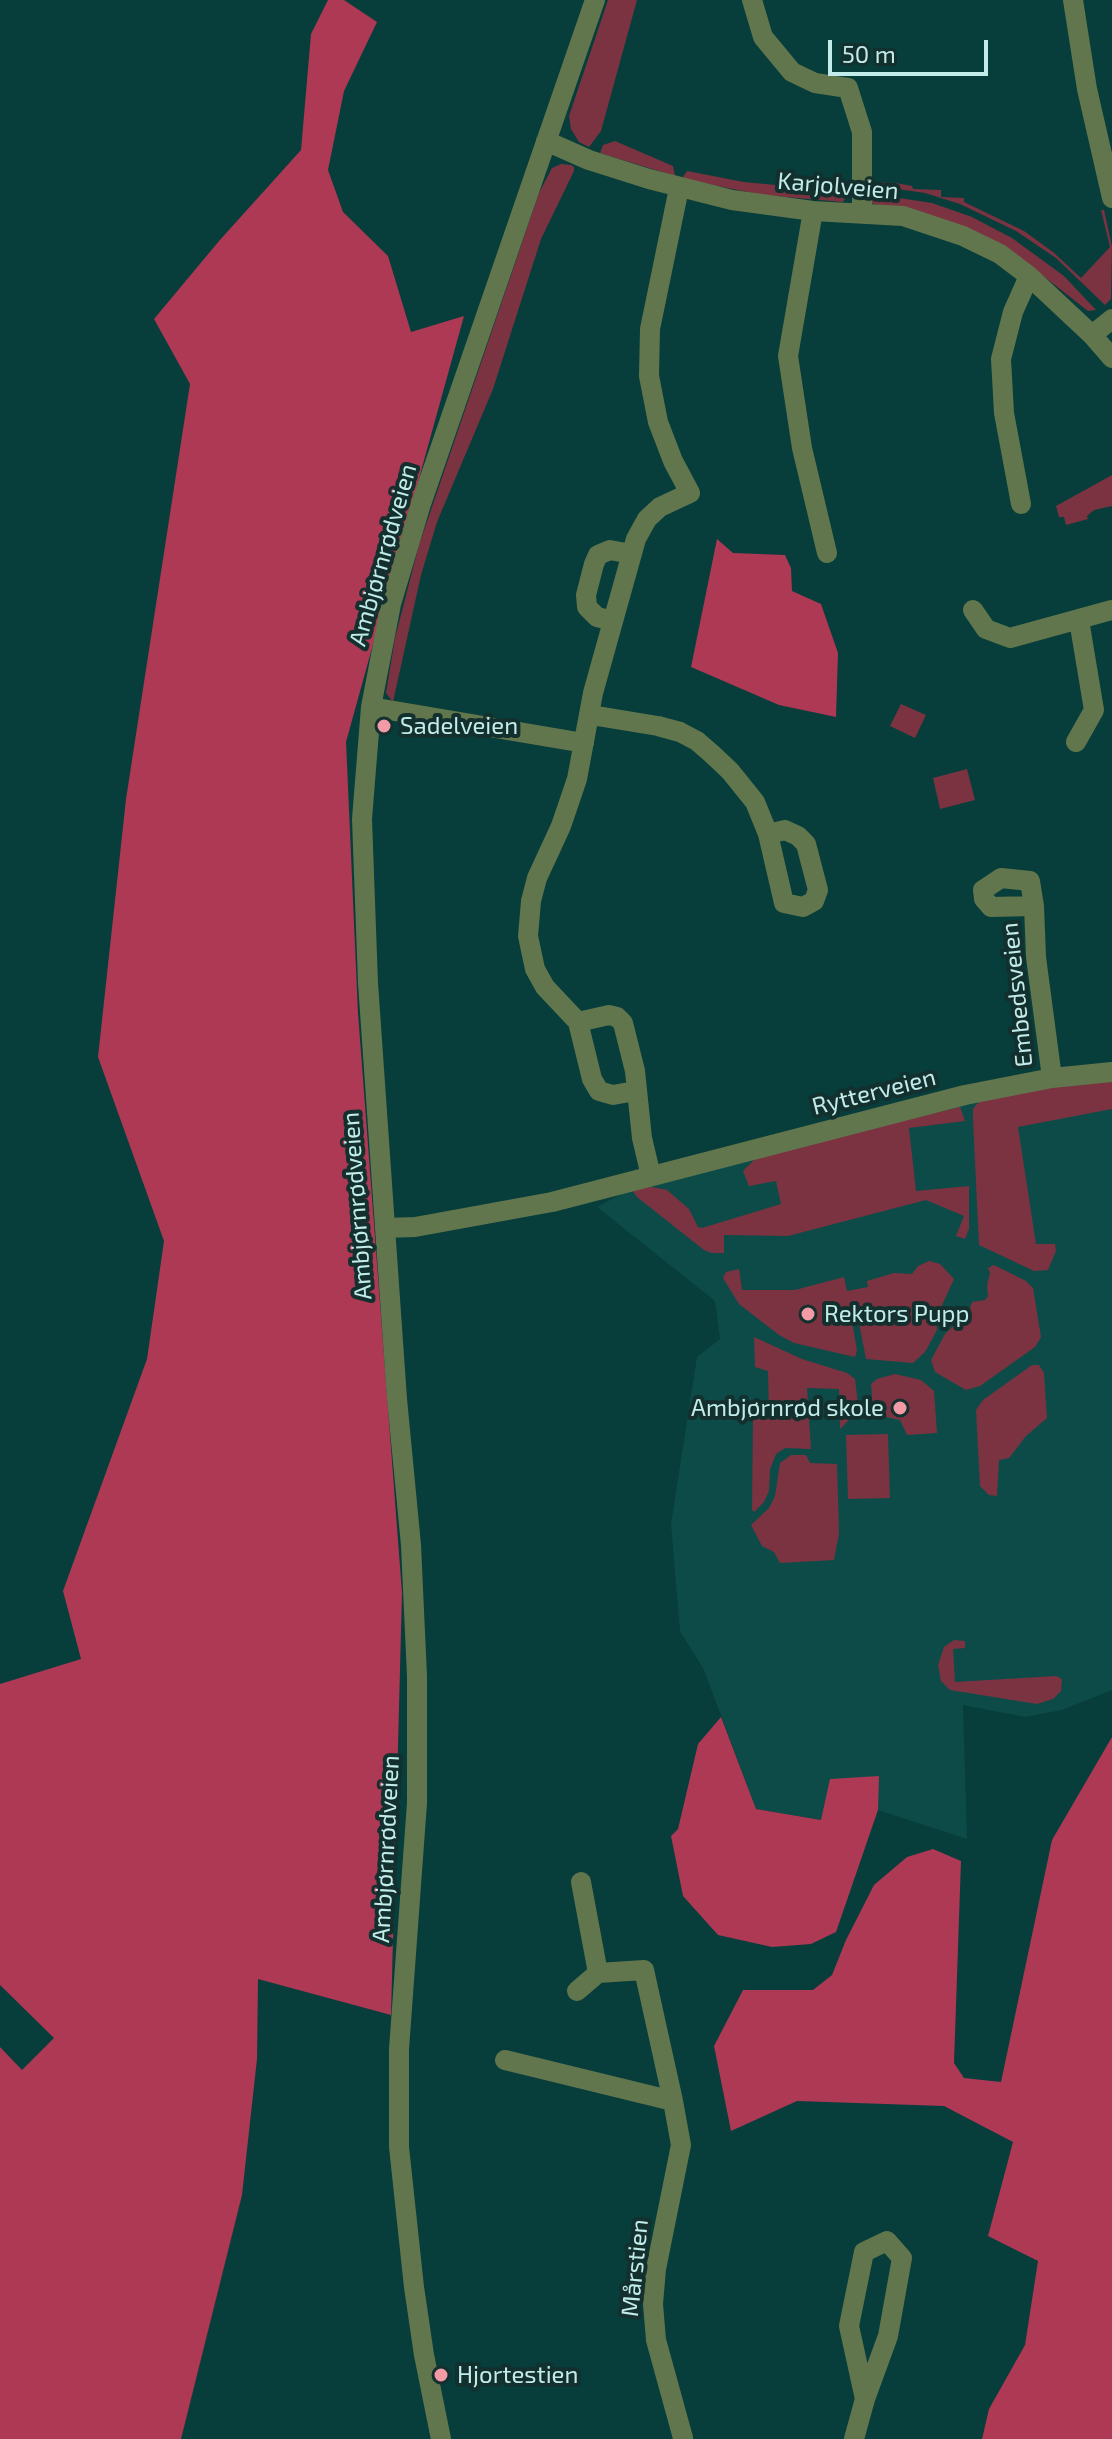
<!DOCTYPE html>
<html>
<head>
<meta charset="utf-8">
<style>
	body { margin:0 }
	#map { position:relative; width:1112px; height:2439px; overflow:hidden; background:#073d3b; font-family:"Exo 2",sans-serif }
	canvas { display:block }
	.scale { position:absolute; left:828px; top:40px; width:160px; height:36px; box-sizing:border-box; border:4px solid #c2ece9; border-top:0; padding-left:10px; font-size:24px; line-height:28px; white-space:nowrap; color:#c2ece9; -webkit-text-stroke:6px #13302e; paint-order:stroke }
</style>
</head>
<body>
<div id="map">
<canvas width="1112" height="2439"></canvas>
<div class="scale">50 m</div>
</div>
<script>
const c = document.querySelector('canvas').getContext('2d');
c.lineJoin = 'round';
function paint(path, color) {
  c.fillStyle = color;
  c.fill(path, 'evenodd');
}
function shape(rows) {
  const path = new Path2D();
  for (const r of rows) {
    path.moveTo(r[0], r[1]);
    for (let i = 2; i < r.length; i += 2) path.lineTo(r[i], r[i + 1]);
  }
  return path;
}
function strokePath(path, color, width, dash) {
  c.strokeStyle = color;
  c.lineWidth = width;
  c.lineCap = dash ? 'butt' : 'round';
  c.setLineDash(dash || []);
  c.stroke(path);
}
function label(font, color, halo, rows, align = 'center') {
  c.font = font + ' "Exo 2",sans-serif';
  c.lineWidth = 8;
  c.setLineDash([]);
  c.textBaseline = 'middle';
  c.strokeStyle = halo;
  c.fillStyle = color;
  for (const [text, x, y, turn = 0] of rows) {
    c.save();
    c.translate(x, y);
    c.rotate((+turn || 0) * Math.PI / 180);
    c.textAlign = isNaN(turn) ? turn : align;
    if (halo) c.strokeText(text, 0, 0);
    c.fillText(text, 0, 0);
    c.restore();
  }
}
paint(shape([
	[1112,1078,1112,1690,1062,1710,1025,1717,963,1705,967,1839,878,1810,878,1776,822,1820,756,1809,704,1670,680,1631,671,1524,697,1357,720,1339,715,1301,597,1207,634,1187,983,1099]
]), '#0d4b48');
paint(shape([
	[608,0,637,0,601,131,589,147,579,142,571,129,569,116],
	[615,141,673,166,675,176,600,153,603,145],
	[561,164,571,165,574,167,574,171,541,239,493,389,437,522,421,575,393,702,386,693,395,638,419,545,539,193,552,168],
	[687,171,744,182,849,192,843,202,762,195,684,179,683,177],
	[871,182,896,183,912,186,913,189,941,190,941,197,964,198,964,202,1024,231,1053,252,1081,278,1110,247,1101,210,1104,210,1112,247,1111,299,1105,305,1056,258,1016,231,960,204,925,193,871,185],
	[867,193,932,203,972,217,1012,238,1064,276,1096,310,1088,311,1042,275,912,212,869,203],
	[1112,475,1112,506,1094,510,1087,516,1088,519,1066,525,1064,517,1059,517,1056,506],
	[901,704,926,715,915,738,890,726],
	[967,769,975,800,940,809,933,778],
	[1112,1078,1112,1109,1018,1127,1036,1244,1055,1244,1056,1251,1048,1270,1034,1271,979,1245,973,1120,973,1109,976,1105,983,1099],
	[960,1107,965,1121,909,1128,916,1191,969,1186,969,1229,965,1239,956,1236,964,1216,926,1200,788,1236,724,1235,724,1253,712,1253,704,1250,637,1197,633,1191,642,1185,667,1190,689,1209,698,1227,702,1228,781,1204,776,1181,749,1186,743,1171,758,1156],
	[929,1261,940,1264,954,1279,936,1318,937,1330,925,1352,913,1363,866,1359,857,1313,851,1315,857,1351,855,1357,794,1343,779,1335,739,1304,723,1278,726,1272,739,1269,742,1290,795,1290,844,1277,847,1291,868,1287,867,1281,894,1273,912,1274,918,1266],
	[994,1265,1026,1281,1033,1288,1041,1337,1035,1347,980,1386,966,1390,935,1372,931,1360,945,1334,969,1311,972,1302,985,1300,988,1296,987,1285,990,1273,988,1268],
	[754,1337,802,1359,847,1373,855,1379,858,1404,851,1418,840,1429,839,1389,807,1388,811,1449,785,1448,776,1454,770,1469,769,1491,764,1502,754,1512,752,1510,753,1417,769,1416,768,1371,755,1367],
	[1032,1365,1039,1365,1044,1373,1047,1418,1026,1436,1009,1458,999,1460,997,1496,989,1495,980,1486,976,1410,983,1400],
	[895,1374,921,1380,934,1391,937,1433,907,1435,900,1420,882,1416,873,1409,871,1384,877,1379],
	[888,1434,890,1498,848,1499,846,1435],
	[791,1455,806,1455,810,1463,837,1464,839,1533,834,1560,780,1563,774,1552,762,1546,751,1525,769,1508,775,1496,780,1463],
	[954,1640,965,1641,965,1648,953,1649,955,1682,1056,1676,1062,1679,1061,1691,1053,1699,1037,1704,950,1690,941,1681,938,1665,944,1647]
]), '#7b3341');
paint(shape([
	[328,0,344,0,377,22,344,91,328,170,343,212,388,256,411,332,464,316,346,742,358,1013,402,1593,391,2015,258,1979,257,2059,242,2195,181,2439,0,2439,0,2047,22,2070,54,2038,0,1985,0,1684,81,1659,63,1591,147,1359,164,1241,98,1057,126,799,190,384,154,319,219,241,301,150,311,34],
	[717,539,733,553,785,555,791,568,792,591,821,604,838,653,836,717,779,705,691,667],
	[721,1717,756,1809,821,1820,830,1779,879,1776,878,1810,836,1932,811,1944,772,1947,718,1935,683,1896,671,1836,678,1829,698,1744],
	[1112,1737,1112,2439,982,2439,989,2409,1025,2345,1038,2261,988,2236,1013,2142,944,2106,797,2101,731,2131,714,2046,743,1990,813,1990,832,1975,846,1940,874,1885,907,1857,933,1849,961,1861,954,2063,964,2078,1001,2082,1052,1840]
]), '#ad3954');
strokePath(shape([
	[752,0,763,37,792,72,815,83,848,88,862,132,862,212],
	[1073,0,1087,89,1112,198],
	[546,141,589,160,649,179,732,200,813,211,903,216,963,236,1000,254,1029,276,1092,335,1112,358],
	[813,211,788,356,802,448,827,553],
	[1092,335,1112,319],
	[1021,504,1004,413,1001,359,1013,312,1029,276],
	[973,610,986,629,1010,638,1112,610],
	[613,621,597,617,587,607,586,595,594,564,598,555,610,550,631,554],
	[371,707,584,743],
	[591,715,658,726,680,732,697,741,712,754,730,771,755,802,768,834,784,903,803,907,814,901,818,890,806,844,798,836,785,830,768,834],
	[1076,742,1094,710,1079,620],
	[1034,906,991,907,984,899,983,890,1001,878,1030,881,1034,906,1036,957,1052,1078],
	[578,1022,609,1015,617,1017,623,1023,635,1071,642,1138,651,1176],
	[635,1091,613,1095,599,1091,592,1079,578,1022,545,987,535,969,528,936,531,901,537,878,561,826,577,779,593,693,636,539,647,519,660,507,690,493,673,461,658,422,649,376,650,329,679,188],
	[385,1228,415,1227,552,1202,965,1095,1052,1078,1112,1072],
	[581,1882,598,1973,644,1970,673,2101,681,2145,656,2269,653,2304,656,2340,683,2438],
	[577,1991,598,1973],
	[505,2060,673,2101],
	[441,2439,424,2355,414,2287,399,2147,399,2049,417,1803,417,1676,411,1545,397,1399,368,983,362,819,371,707,391,604,421,504,595,0],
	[854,2439,865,2399,888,2336,902,2258,887,2241,864,2252,849,2326,865,2399]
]), '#61764c', 20);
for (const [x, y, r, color] of [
	[384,726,8,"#f39aa7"],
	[808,1314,8,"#f39aa7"],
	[900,1408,8,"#f39aa7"],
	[441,2375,8,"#f39aa7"]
]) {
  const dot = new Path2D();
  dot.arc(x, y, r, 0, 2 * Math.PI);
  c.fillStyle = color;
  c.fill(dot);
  strokePath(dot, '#13302e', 3);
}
label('24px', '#c2ece9', '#13302e', [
	["Karjolveien",838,186,5],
	["Ambjørnrødveien",383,555,-74],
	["Embedsveien",1017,995,-96],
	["Rytterveien",874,1092,-14],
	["Ambjørnrødveien",357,1206,-94],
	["Ambjørnrødveien",386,1849,-87],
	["Mårstien",635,2268,-84]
]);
label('24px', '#c2ece9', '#13302e', [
	["Sadelveien",400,726],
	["Rektors Pupp",824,1314],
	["Ambjørnrød skole",884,1408,"right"],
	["Hjortestien",457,2375]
], 'left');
</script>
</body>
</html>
